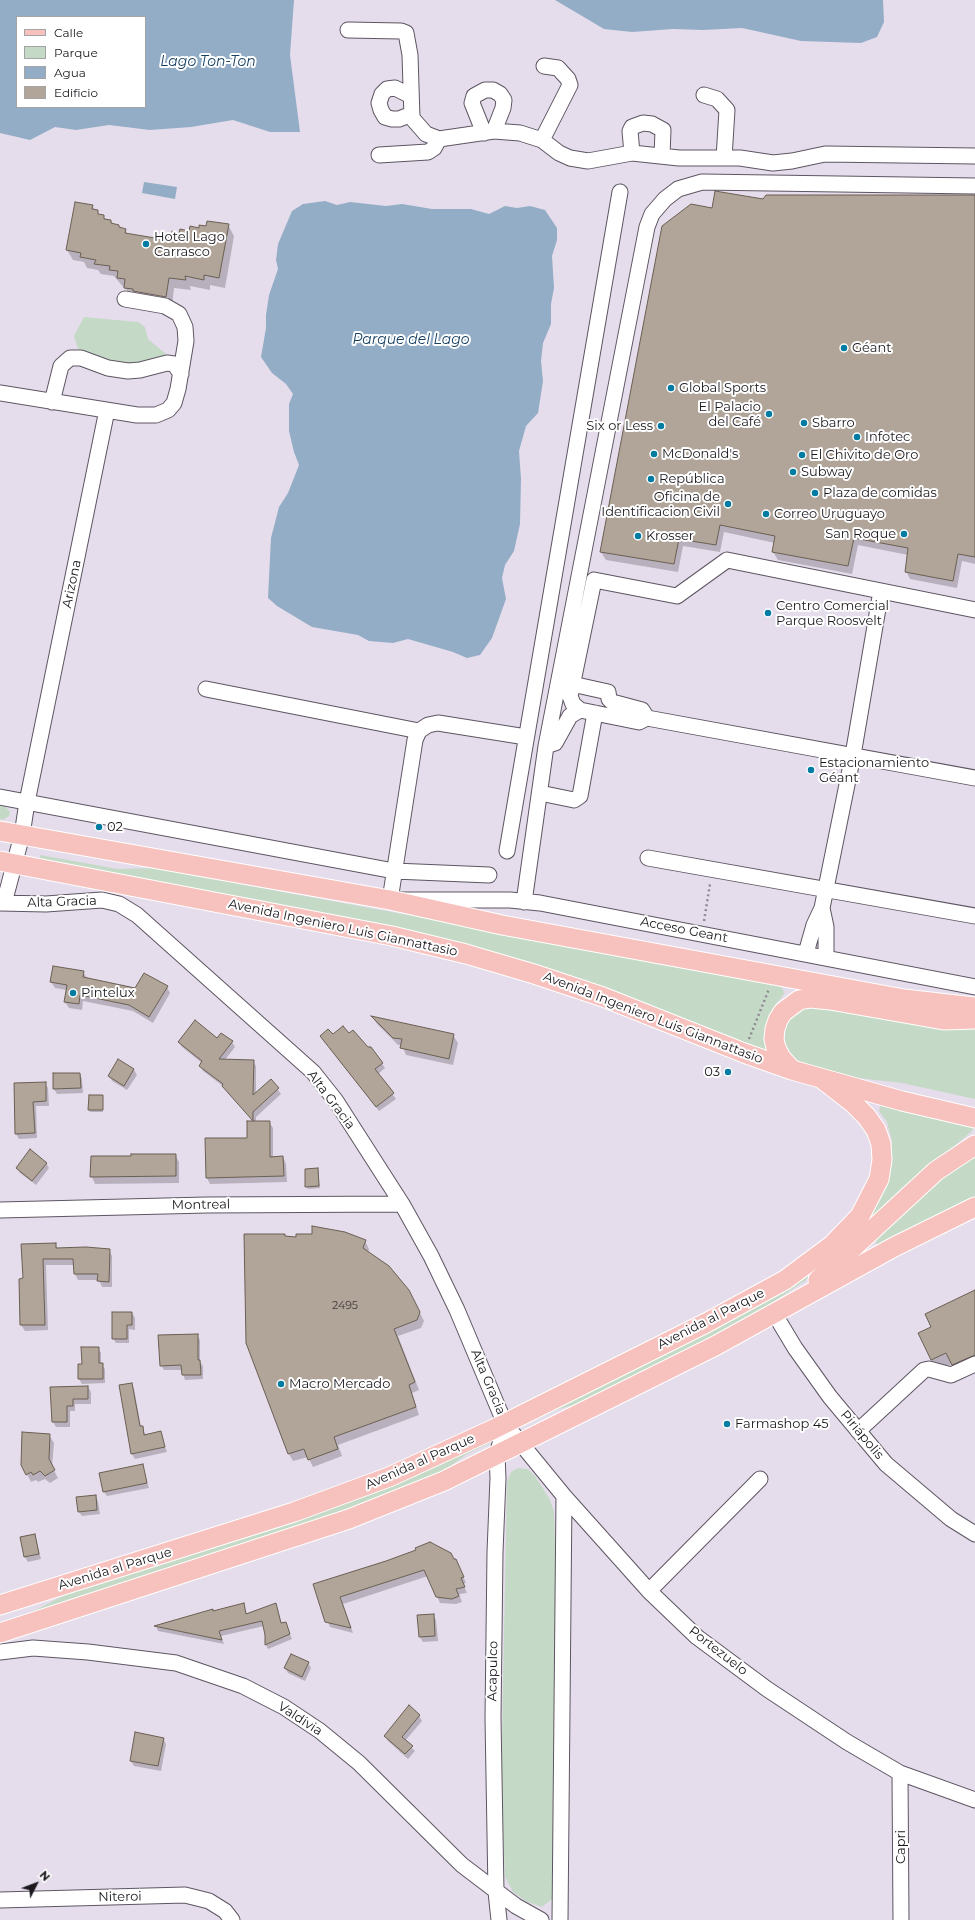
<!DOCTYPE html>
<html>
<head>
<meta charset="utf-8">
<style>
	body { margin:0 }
	#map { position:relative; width:975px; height:1920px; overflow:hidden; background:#e6ddec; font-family:Montserrat,sans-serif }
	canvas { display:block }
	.legend { position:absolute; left:16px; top:16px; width:130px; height:92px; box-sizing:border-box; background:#fff; border:1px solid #a4a3a5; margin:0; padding:5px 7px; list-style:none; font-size:12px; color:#1b181d }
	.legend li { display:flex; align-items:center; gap:8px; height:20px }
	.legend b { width:20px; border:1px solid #a4a3a5 }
	.north { position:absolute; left:16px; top:1864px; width:40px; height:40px; -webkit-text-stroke:3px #fff; paint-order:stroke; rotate:48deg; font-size:11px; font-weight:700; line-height:16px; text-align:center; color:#1b181d }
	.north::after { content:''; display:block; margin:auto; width:14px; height:18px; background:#1b181d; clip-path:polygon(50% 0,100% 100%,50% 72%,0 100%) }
</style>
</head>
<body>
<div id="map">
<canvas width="975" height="1920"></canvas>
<ul class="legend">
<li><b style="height:5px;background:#f7c1be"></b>Calle</li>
<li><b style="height:11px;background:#c5dac6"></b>Parque</li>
<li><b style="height:11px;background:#93adc6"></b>Agua</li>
<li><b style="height:11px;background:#b1a498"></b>Edificio</li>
</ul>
<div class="north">N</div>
</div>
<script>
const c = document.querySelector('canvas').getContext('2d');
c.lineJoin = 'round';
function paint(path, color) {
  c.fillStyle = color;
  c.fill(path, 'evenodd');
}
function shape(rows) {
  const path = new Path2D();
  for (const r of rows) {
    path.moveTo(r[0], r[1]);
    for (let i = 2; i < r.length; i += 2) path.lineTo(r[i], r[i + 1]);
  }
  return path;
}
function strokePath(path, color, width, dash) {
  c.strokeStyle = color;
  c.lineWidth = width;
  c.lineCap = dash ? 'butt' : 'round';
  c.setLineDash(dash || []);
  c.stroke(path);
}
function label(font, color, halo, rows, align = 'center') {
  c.font = font + ' Montserrat,sans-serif';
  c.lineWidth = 4;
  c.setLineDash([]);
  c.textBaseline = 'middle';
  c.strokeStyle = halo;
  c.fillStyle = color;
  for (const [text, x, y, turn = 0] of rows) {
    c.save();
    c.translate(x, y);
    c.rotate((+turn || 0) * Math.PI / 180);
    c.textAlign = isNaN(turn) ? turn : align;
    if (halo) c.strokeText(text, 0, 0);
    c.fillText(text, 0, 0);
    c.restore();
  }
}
paint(shape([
	[84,317,138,322,145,327,148,339,166,354,164,359,156,358,128,367,92,356,78,349,74,336],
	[0,805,5,806,10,812,9,816,3,820,0,819],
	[40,855,118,869,153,868,777,983,783,989,784,994,773,1008,766,1024,768,1052,483,950,349,918,40,859],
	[811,1006,936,1027,975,1029,975,1099,902,1083,858,1078,829,1072,797,1060,786,1047,783,1038,784,1028,786,1021,798,1010],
	[880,1106,969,1125,973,1128,972,1131,930,1167,832,1258,806,1280,766,1307,712,1337,585,1402,559,1409,533,1421,532,1419,864,1225,876,1208,891,1167,892,1141,887,1122,879,1111],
	[975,1155,975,1198,879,1245,876,1244,877,1237,915,1203,958,1165],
	[489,1441,490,1443,467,1454,438,1475,350,1511,11,1620,38,1609,68,1593,347,1503,433,1467],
	[518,1468,528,1469,535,1476,549,1498,554,1511,556,1574,554,1891,552,1899,542,1907,527,1902,513,1892,505,1877,501,1782,507,1482,511,1472]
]), '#c5dac6');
paint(shape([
	[0,0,294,0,290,55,300,132,270,132,233,120,191,127,150,130,109,125,76,130,55,127,30,140,0,133],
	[17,17,145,17,145,107,17,107],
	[555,0,883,0,884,22,877,37,861,43,801,41,742,28,703,30,673,29,632,32,604,29],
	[144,182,177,187,175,199,142,193],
	[325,201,337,205,350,202,386,206,402,204,432,209,471,209,489,214,505,206,517,208,530,206,545,210,557,228,557,240,552,256,554,288,551,304,551,324,543,343,541,361,543,381,538,413,526,426,519,451,521,479,520,524,514,551,505,565,502,578,506,599,492,638,480,655,467,658,453,652,408,639,393,643,369,641,358,635,312,627,277,606,268,598,271,538,279,507,288,493,299,465,294,452,289,431,289,404,293,394,286,384,272,373,261,357,266,328,266,315,269,295,278,269,276,260,278,244,292,211,303,204]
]), '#93adc6');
paint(shape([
	[975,196,975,564,962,561,957,588,910,579,906,571,908,555,858,545,852,574,778,560,773,552,775,543,724,532,720,552,683,546,678,572,606,560,601,552,713,209,763,200],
	[92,206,100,216,111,221,113,225,125,230,128,235,156,239,199,229,228,225,234,236,225,288,210,285,210,290,190,286,191,290,174,288,172,307,131,298,126,289,124,288,114,276,101,274,98,270,87,268,84,262,73,260,67,250],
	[83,972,87,978,136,989,167,987,170,993,153,1023,133,1011,83,1001,82,1010,69,1008,65,1002,67,990,55,988,51,982],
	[373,1018,453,1035,458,1043,453,1065,406,1055,402,1045,398,1045,377,1024],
	[349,1035,367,1048,370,1046,385,1068,378,1074,396,1099,379,1111,321,1037],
	[217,1040,232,1042,235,1047,224,1061,253,1061,256,1066,256,1094,271,1081,281,1094,256,1117,256,1122,269,1122,273,1128,273,1158,283,1157,286,1164,287,1182,210,1184,207,1178,248,1139,254,1122,223,1086,203,1071,200,1066,202,1063,182,1047,179,1042],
	[118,1060,134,1070,137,1075,127,1090,112,1081,109,1076],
	[54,1074,80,1074,82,1079,83,1093,57,1094,54,1089],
	[45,1083,48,1088,49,1106,36,1106,37,1138,19,1139,16,1134,15,1084],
	[102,1096,103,1112,90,1112,89,1110],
	[175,1155,179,1162,179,1183,95,1184,92,1177,92,1157],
	[46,1163,49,1168,36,1185,20,1173,17,1168],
	[318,1169,320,1188,308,1189,306,1187],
	[286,1237,365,1241,369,1249,368,1253,413,1299,424,1321,421,1328,398,1336,419,1390,412,1393,419,1415,338,1445,342,1456,313,1467,308,1457,293,1461,289,1454],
	[55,1244,58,1249,109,1250,112,1256,112,1287,102,1287,99,1280,78,1280,75,1274,75,1265,46,1265,48,1330,25,1331,21,1325,24,1279],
	[975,1291,975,1367,959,1375,952,1364,937,1370,931,1360],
	[132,1313,135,1318,135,1330,129,1329,129,1343,116,1343,113,1338],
	[197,1335,200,1340,200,1362,203,1366,203,1379,185,1380,182,1370,164,1370,161,1365],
	[98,1348,101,1353,101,1364,105,1369,105,1383,82,1384,79,1379,79,1365,83,1365],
	[131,1384,134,1389,141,1427,146,1435,160,1432,167,1452,135,1459,132,1454,120,1386],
	[88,1387,91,1392,91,1404,75,1404,75,1411,70,1411,70,1427,56,1427,53,1422,51,1388],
	[49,1435,54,1443,52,1467,58,1478,50,1483,45,1479,38,1482,36,1480,31,1482,22,1464],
	[142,1465,149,1488,107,1496,104,1492],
	[95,1496,98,1501,100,1514,82,1516,79,1512],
	[35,1535,41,1559,28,1562,25,1557,21,1538],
	[454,1560,459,1566,466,1583,463,1584,467,1593,459,1594,462,1602,456,1604,440,1603,428,1576,343,1604,353,1633,330,1627,314,1585],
	[275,1604,282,1624,285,1623,292,1639,268,1649,266,1645,266,1635,264,1626,221,1636,224,1644,158,1631,156,1626,243,1605,247,1614],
	[433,1615,436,1620,438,1641,423,1642,420,1637,418,1616],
	[308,1663,311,1668,305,1681,288,1673,285,1668],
	[419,1716,422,1721,405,1741,415,1751,408,1759,388,1741,385,1736],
	[163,1739,166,1744,161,1771,134,1766,131,1761]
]), '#0003');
const building = shape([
	[715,191,763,199,766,195,975,195,975,557,958,554,953,581,905,572,908,548,854,538,848,566,772,552,775,536,720,525,716,545,679,539,674,564,600,552,662,226,691,204,712,208,715,191],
	[75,202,93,205,92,209,98,210,98,214,104,215,104,219,111,220,111,223,119,225,119,227,126,229,125,233,155,238,156,235,171,235,172,231,179,233,180,229,189,231,190,226,199,228,199,225,206,226,207,221,229,224,219,278,204,275,204,280,185,276,186,280,169,278,166,297,133,291,133,289,124,288,125,279,117,278,118,271,109,270,110,266,94,264,96,260,80,257,81,253,66,250,75,202],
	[53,966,84,971,83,977,135,988,144,973,168,986,149,1017,129,1005,80,995,79,1004,64,1002,67,985,50,982,53,966],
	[371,1016,454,1034,449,1059,400,1048,402,1039,393,1038,371,1016],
	[195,1020,217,1038,221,1033,233,1041,219,1059,254,1060,253,1095,271,1079,279,1088,253,1112,253,1121,222,1086,223,1084,199,1066,202,1061,178,1042,195,1020],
	[343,1026,349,1033,353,1030,368,1047,371,1047,383,1063,375,1069,394,1093,376,1107,320,1036,328,1029,333,1034,343,1026],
	[118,1059,134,1069,124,1086,108,1076,118,1059],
	[53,1073,80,1073,81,1088,53,1089,53,1073],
	[46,1082,46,1101,33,1102,35,1133,15,1134,14,1083,46,1082],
	[89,1095,103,1095,103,1110,88,1110,89,1095],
	[247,1121,270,1121,270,1157,283,1156,284,1176,206,1178,205,1138,247,1138,247,1121],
	[30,1149,47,1163,32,1181,16,1168,30,1149],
	[131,1154,176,1154,176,1176,90,1177,91,1156,131,1156,131,1154],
	[318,1168,319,1186,305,1187,305,1169,318,1168],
	[312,1226,345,1232,366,1240,363,1248,389,1266,409,1290,420,1312,417,1320,394,1329,415,1382,409,1385,416,1407,334,1437,338,1449,308,1460,304,1449,288,1454,246,1343,244,1234,285,1234,285,1236,296,1237,296,1234,312,1234,312,1226],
	[56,1243,56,1248,86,1247,110,1249,109,1282,97,1281,98,1274,74,1274,73,1259,43,1259,45,1325,20,1325,19,1279,23,1278,21,1244,56,1243],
	[975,1290,975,1355,952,1365,946,1353,931,1360,918,1333,931,1327,925,1314,975,1290],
	[112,1312,132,1312,132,1325,127,1325,127,1339,112,1339,112,1312],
	[198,1334,198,1360,200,1360,201,1375,182,1375,181,1365,160,1366,158,1335,198,1334],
	[81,1347,99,1347,99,1363,103,1363,103,1379,78,1379,78,1364,82,1364,81,1347],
	[132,1383,140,1426,143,1426,144,1435,161,1431,165,1447,131,1454,119,1385,132,1383],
	[88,1386,88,1399,73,1399,73,1406,67,1406,67,1422,52,1422,50,1387,88,1386],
	[22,1432,50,1434,49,1459,55,1470,45,1476,40,1471,33,1475,31,1472,26,1475,21,1465,22,1432],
	[143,1464,147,1483,103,1492,99,1473,143,1464],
	[96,1495,97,1510,78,1512,76,1497,96,1495],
	[35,1534,39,1554,24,1557,20,1537,35,1534],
	[430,1542,451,1553,454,1559,456,1559,464,1577,461,1578,465,1587,456,1589,459,1596,452,1599,436,1597,424,1570,340,1597,351,1628,325,1622,313,1584,386,1561,416,1550,415,1548,430,1542],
	[244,1603,246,1614,276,1603,281,1623,286,1622,290,1634,265,1645,265,1635,262,1621,219,1631,222,1640,154,1626,213,1609,213,1611,244,1603],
	[434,1614,435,1636,419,1637,417,1615,434,1614],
	[291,1654,309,1662,302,1677,284,1668,291,1654],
	[409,1705,420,1715,402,1737,413,1746,405,1754,384,1736,409,1705],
	[135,1732,164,1738,158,1766,130,1761,135,1732]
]);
paint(building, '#b1a498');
strokePath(building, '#6a5f53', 1);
const minor = shape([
	[348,30,401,31,406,33,410,55,412,118,426,134,439,139,494,131,520,133,542,140,559,153,570,158,588,161,632,153,679,158,740,158,773,163,792,161,825,154,975,156],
	[704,95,717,99,727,110,724,158],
	[411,96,395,88,387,89,382,94,379,103,381,110,385,117,392,119,399,119,412,114],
	[484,133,472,103,474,96,485,90,493,90,500,94,504,100,503,108,494,131],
	[542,140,570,85,568,79,558,68,544,66],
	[632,153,630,131,632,127,643,123,652,124,663,130,662,156],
	[379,155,428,152,434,148,439,139],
	[0,393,137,415,156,415,168,410,174,403,178,389,186,341,185,327,179,314,165,306,125,299],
	[52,402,61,366,70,358,81,358,108,368,128,371,140,370,167,363,174,364,181,374],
	[975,610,727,560,677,596,594,580,570,696,573,704,580,710,639,722,647,718,975,778],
	[563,682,608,692,609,699,612,702,642,710,647,718],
	[206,689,419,731],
	[526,737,438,723,428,725,419,731,415,740,390,900,510,900,540,903,975,987],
	[546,746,555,743,570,716,580,710],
	[540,793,574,800,580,796,595,713],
	[0,797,394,871,489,875],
	[507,851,620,192],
	[648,858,975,916],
	[524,902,546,746,647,227,652,214,665,199,678,189,702,182,975,186],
	[0,903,46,904,102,900,119,904,137,915,313,1072,336,1101,402,1204,431,1256,457,1310,505,1424,564,1496,649,1591,697,1637,767,1689,847,1742,900,1773,975,1800],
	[4,903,22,835,27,802,107,410],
	[822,908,826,927,826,957],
	[806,953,814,925,822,908,853,755,881,591],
	[0,1210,207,1205,402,1204],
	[774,1313,795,1348,830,1397,886,1464,951,1519,975,1534],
	[858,1431,924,1370,929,1369,951,1375,975,1364],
	[649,1591,760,1479],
	[0,1652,33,1648,88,1652,176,1663,243,1686,284,1707,320,1731,359,1763,462,1865,516,1906,541,1920],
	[900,1773,901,1920],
	[0,1900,185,1895,209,1901,225,1911,232,1920],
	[499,1920,496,1892,493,1718,495,1552,498,1478,497,1455,505,1424],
	[560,1920,564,1496]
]);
const major = shape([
	[0,831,390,900,502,925,904,999,975,1007],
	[0,861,392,936,466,954,534,974,603,997,744,1053,792,1070,902,1101,975,1118],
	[792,1070,781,1058,776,1048,774,1039,775,1029,778,1020,783,1012,799,1000,811,998,830,1000,944,1020,975,1019],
	[818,1280,936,1171,975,1145],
	[0,1605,294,1512,389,1477,494,1429,706,1323,785,1280,832,1245,860,1216,879,1179,882,1160,881,1144,876,1130,867,1117,853,1103,822,1079],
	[0,1633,349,1519,444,1481,715,1346,894,1247,975,1207]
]);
strokePath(minor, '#5e5562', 17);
strokePath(major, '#fff', 21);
strokePath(shape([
	[704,921,710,884],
	[749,1039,769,989]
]), '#8f8893', 2.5, [2, 3]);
strokePath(minor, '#fff', 15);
strokePath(major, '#f7c1be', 19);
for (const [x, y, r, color] of [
	[146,244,4,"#007ba2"],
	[844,348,4,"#007ba2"],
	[671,388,4,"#007ba2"],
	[769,414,4,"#007ba2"],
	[804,423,4,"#007ba2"],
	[661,426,4,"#007ba2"],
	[857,437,4,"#007ba2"],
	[654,454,4,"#007ba2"],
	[802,455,4,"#007ba2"],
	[793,472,4,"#007ba2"],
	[651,479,4,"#007ba2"],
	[815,493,4,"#007ba2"],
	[728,504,4,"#007ba2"],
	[766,514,4,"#007ba2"],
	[904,534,4,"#007ba2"],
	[638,536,4,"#007ba2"],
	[768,613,4,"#007ba2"],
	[811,770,4,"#007ba2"],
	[99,827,4,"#007ba2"],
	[73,993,4,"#007ba2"],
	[728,1072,4,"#007ba2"],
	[281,1384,4,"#007ba2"],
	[727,1424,4,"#007ba2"]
]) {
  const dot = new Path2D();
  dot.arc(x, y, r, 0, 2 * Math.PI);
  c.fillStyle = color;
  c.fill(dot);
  strokePath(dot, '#fff', 1.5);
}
label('11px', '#403b3c', null, [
	["2495",345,1306]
]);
label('13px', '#1b181d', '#fff', [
	["Hotel Lago",154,237],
	["Carrasco",154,252],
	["Géant",852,348],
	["Global Sports",679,388],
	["El Palacio",761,407,"right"],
	["del Café",761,422,"right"],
	["Sbarro",812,423],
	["Six or Less",653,426,"right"],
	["Infotec",865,437],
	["McDonald's",662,454],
	["El Chivito de Oro",810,455],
	["Subway",801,472],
	["República",659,479],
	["Plaza de comidas",823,493],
	["Oficina de",720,497,"right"],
	["Identificacion Civil",720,512,"right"],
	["Correo Uruguayo",774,514],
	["San Roque",896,534,"right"],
	["Krosser",646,536],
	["Centro Comercial",776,606],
	["Parque Roosvelt",776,621],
	["Estacionamiento",819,763],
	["Géant",819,778],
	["02",107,827],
	["Pintelux",81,993],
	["03",720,1072,"right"],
	["Macro Mercado",289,1384],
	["Farmashop 45",735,1424]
], 'left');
label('13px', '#1b181d', '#fff', [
	["Arizona",72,584,-78],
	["Alta Gracia",62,902,-2],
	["Avenida Ingeniero Luis Giannattasio",343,928,12],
	["Acceso Geant",684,930,11],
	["Avenida Ingeniero Luis Giannattasio",653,1018,21],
	["Alta Gracia",331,1100,53],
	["Montreal",201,1205,-1],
	["Avenida al Parque",711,1319,-27],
	["Alta Gracia",488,1382,67],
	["Piriápolis",862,1435,50],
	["Avenida al Parque",420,1462,-24],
	["Avenida al Parque",115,1569,-17],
	["Portezuelo",718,1651,38],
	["Acapulco",493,1671,-89],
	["Valdivia",300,1719,33],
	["Capri",901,1847,-90],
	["Niteroi",120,1897,-1]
]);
label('italic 14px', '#174164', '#fff', [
	["Lago Ton-Ton",208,62],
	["Parque del Lago",411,340]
]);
</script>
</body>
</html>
